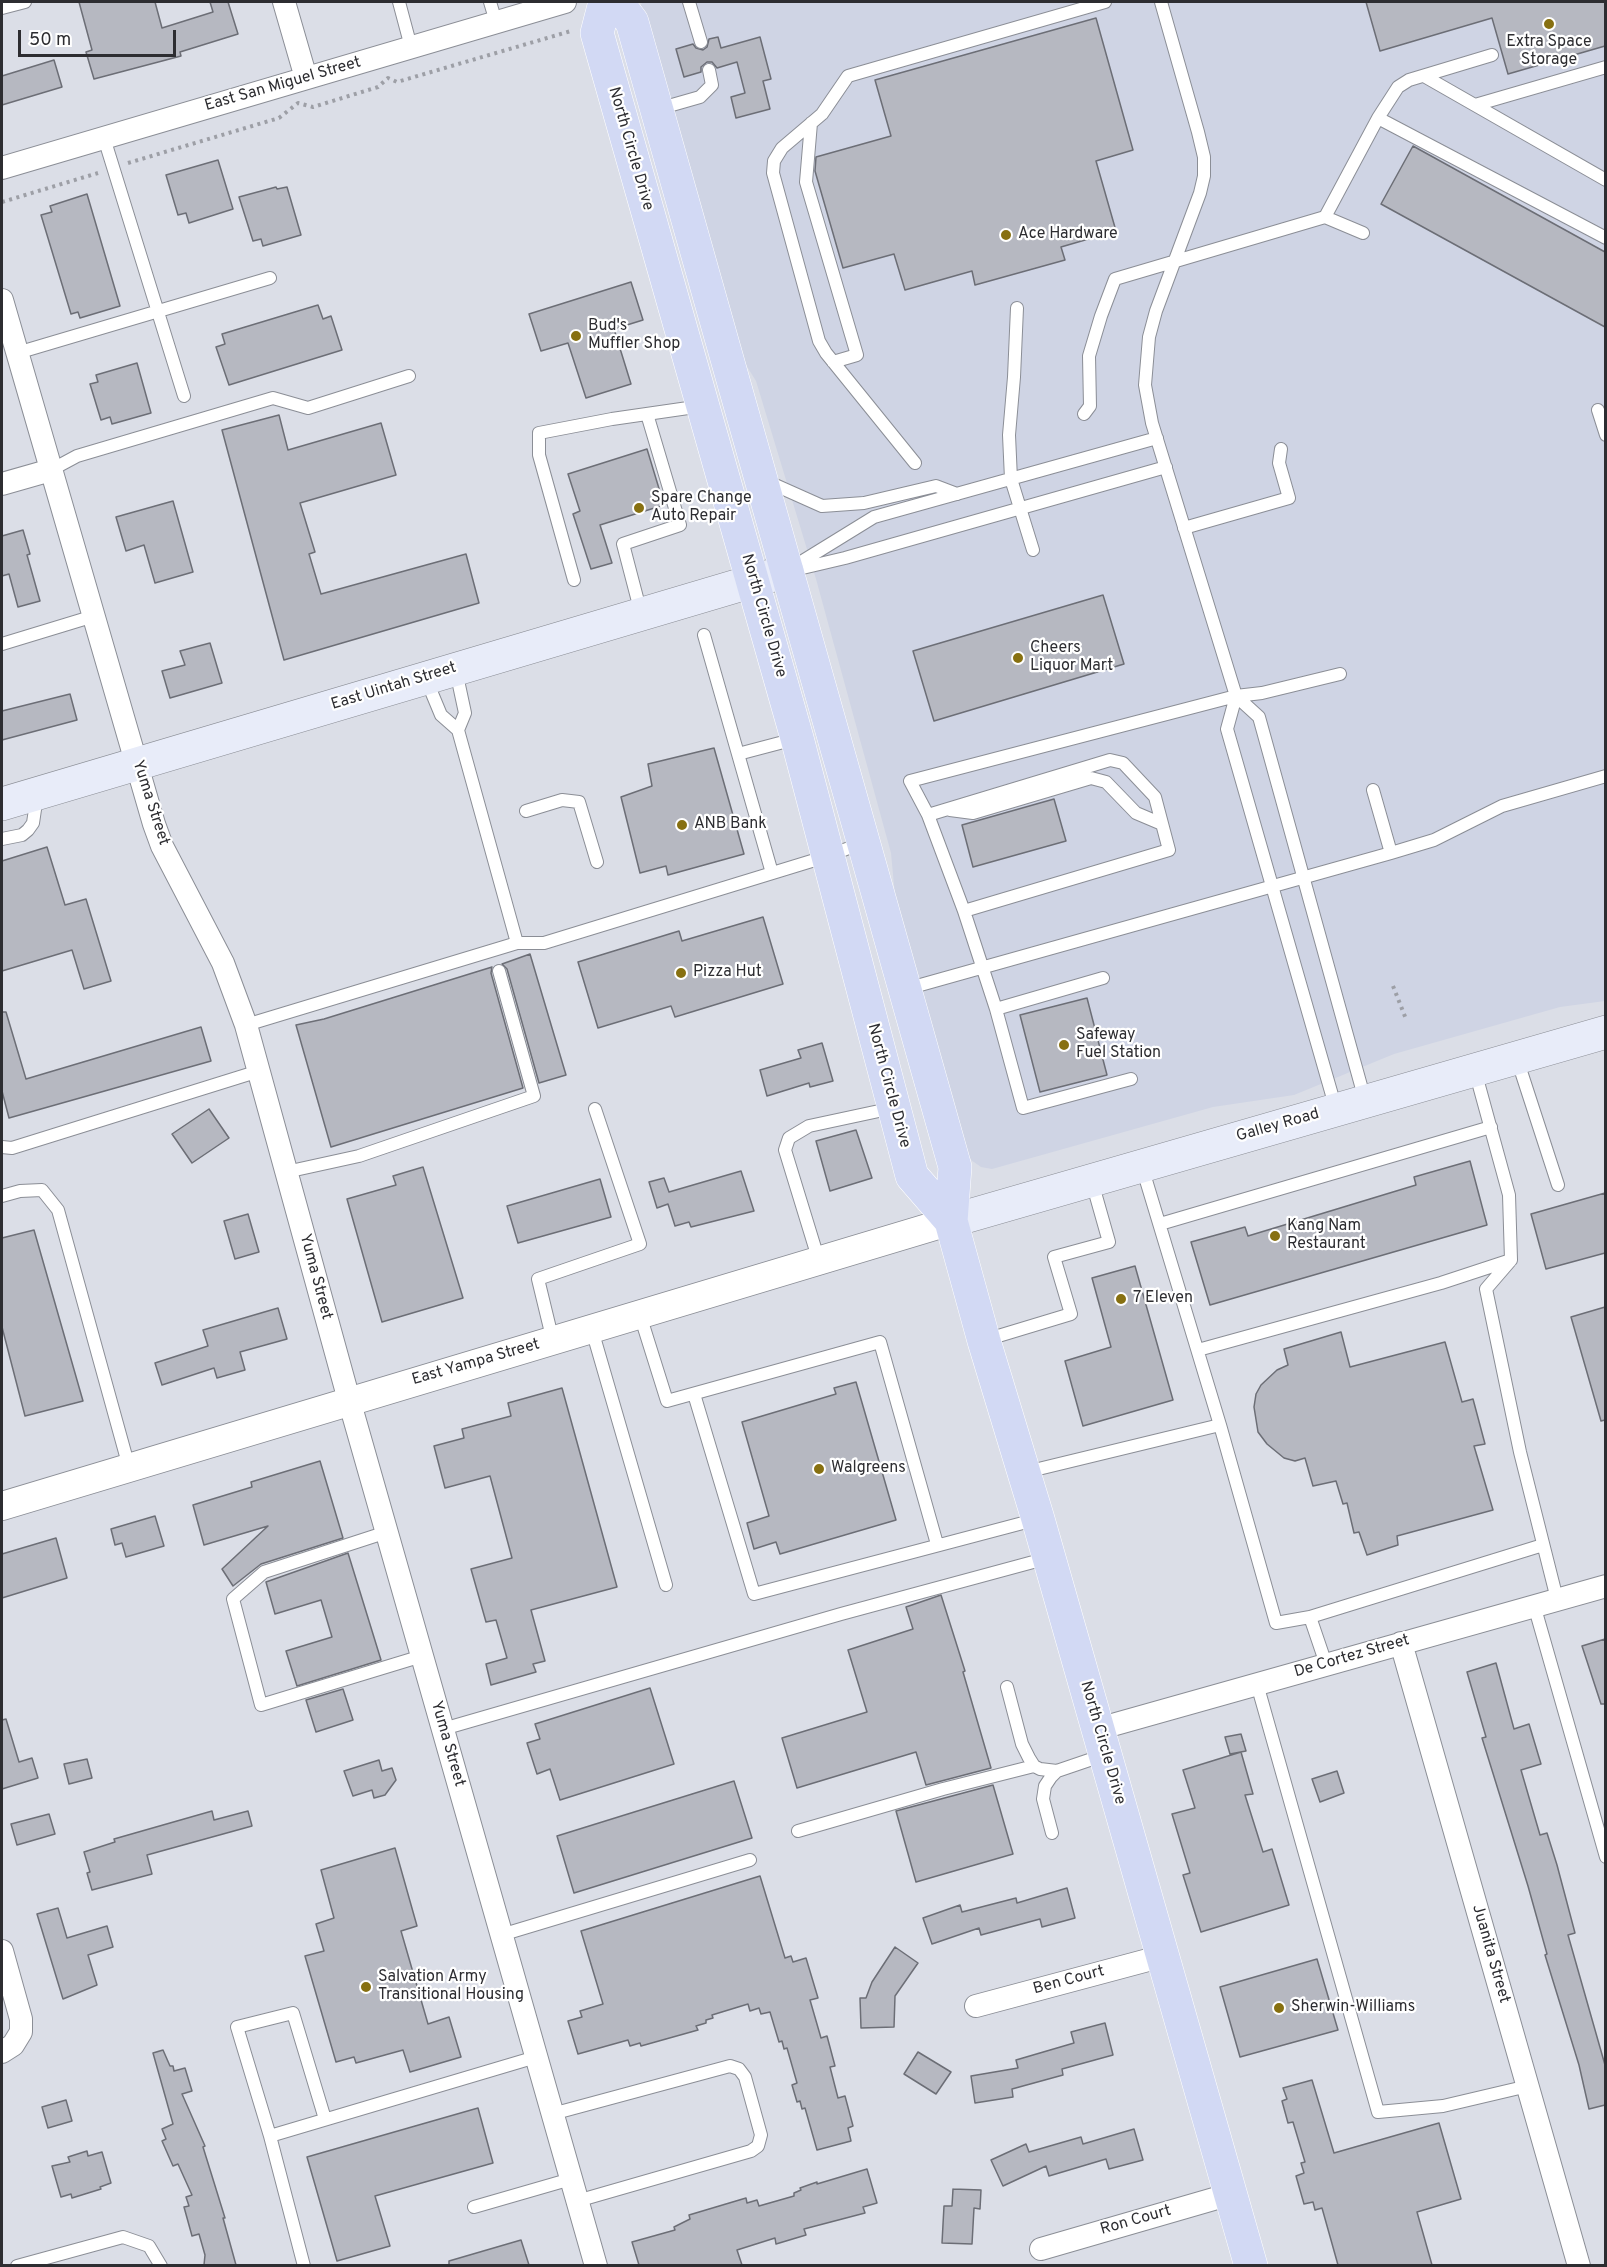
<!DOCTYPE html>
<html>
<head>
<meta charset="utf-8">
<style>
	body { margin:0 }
	#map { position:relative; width:1607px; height:2267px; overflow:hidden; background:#dbdee7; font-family:Overpass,sans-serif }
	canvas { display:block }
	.frame { position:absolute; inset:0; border:3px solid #2d2d31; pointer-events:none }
	.scale { position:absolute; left:18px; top:30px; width:158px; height:27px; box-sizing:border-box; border:3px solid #2d2d31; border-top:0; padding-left:8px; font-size:18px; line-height:21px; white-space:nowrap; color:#2d2d31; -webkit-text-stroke:4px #fff; paint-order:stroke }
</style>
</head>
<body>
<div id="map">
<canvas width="1607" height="2267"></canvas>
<div class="frame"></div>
<div class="scale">50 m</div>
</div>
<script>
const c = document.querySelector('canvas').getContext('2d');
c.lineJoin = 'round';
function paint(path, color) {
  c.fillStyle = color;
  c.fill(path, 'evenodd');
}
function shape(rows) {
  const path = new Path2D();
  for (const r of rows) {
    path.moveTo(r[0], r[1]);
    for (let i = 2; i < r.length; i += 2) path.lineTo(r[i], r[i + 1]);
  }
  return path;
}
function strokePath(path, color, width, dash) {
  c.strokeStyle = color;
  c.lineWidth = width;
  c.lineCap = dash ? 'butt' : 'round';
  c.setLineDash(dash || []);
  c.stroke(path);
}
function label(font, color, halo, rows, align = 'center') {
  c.font = font + ' Overpass,sans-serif';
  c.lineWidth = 4.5;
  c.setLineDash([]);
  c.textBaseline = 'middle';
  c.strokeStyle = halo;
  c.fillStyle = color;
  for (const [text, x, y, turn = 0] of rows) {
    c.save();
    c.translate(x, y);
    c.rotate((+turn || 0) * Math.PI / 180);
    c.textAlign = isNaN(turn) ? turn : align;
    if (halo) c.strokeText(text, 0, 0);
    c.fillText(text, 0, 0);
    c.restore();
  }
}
paint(shape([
	[644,2,1605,2,1605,1001,1560,1007,1394,1054,1294,1095,1213,1107,992,1169,981,1167,971,1160,963,1146,896,906,891,853,816,579,756,381,736,349,641,11,641,4]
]), '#cfd4e4');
const building = shape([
	[79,2,155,2,162,28,213,12,210,2,228,2,238,34,180,52,181,56,94,79,86,52,92,50,79,2],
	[1366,2,1605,2,1605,46,1508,74,1492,18,1380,51,1366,2],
	[1096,18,1133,150,1096,161,1116,231,1061,247,1065,260,975,285,972,271,905,290,894,254,843,268,815,171,816,157,891,136,875,80,1096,18],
	[718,37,721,48,760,37,771,79,763,81,770,109,736,118,731,97,745,93,737,62,717,68,712,62,707,62,701,67,701,72,684,77,676,49,693,44,696,48,703,50,707,47,709,39,718,37],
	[54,60,62,87,2,105,2,76,54,60],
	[1413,146,1605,252,1605,327,1381,204,1413,146],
	[218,160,233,209,189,223,186,213,178,215,166,175,218,160],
	[276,187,277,189,287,187,301,235,263,246,261,239,253,241,239,197,276,187],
	[87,194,120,306,80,318,78,312,71,314,41,215,52,212,50,206,87,194],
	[631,282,643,320,614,329,631,384,586,398,568,343,541,351,529,314,631,282],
	[318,305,323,319,331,316,342,350,229,385,216,347,225,344,222,334,318,305],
	[137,363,151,413,112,424,110,417,101,420,90,384,98,382,96,375,137,363],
	[279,415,288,450,381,423,396,475,300,503,315,552,309,554,321,594,466,554,479,603,284,660,222,430,279,415],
	[647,449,664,505,600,525,612,563,591,569,573,514,580,511,568,474,647,449],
	[173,501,193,572,155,583,144,545,126,551,116,517,173,501],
	[23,530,30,554,27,555,40,601,18,607,9,574,2,576,2,536,23,530],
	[1103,595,1124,664,934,721,913,651,1103,595],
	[210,643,222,683,170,698,162,671,185,665,180,651,210,643],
	[70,694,77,720,2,740,2,711,70,694],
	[714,748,744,854,668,875,666,866,640,873,621,797,652,786,648,764,714,748],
	[1054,799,1066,841,973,867,962,825,1054,799],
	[47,847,65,905,86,899,111,981,84,989,72,950,2,971,2,861,47,847],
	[763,917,783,984,675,1017,671,1006,598,1028,578,962,679,931,682,941,763,917],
	[530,954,566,1075,539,1083,507,969,502,964,530,954],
	[492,967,491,973,523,1088,331,1147,296,1025,324,1019,492,967],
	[1087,998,1107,1075,1040,1092,1020,1015,1087,998],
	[2,1012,6,1012,26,1079,201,1027,211,1061,9,1118,2,1091,2,1012],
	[822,1043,833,1081,810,1087,809,1083,767,1096,760,1070,801,1058,798,1050,822,1043],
	[209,1109,229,1138,192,1163,172,1134,209,1109],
	[856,1130,872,1178,830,1191,816,1141,856,1130],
	[1470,1161,1487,1225,1210,1305,1191,1242,1245,1227,1248,1236,1416,1185,1414,1177,1470,1161],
	[423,1167,463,1298,382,1322,347,1199,396,1185,393,1176,423,1167],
	[741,1171,754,1211,691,1227,689,1222,675,1226,668,1204,657,1208,649,1182,664,1178,669,1192,741,1171],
	[600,1179,611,1217,518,1243,507,1206,600,1179],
	[1605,1193,1605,1253,1546,1269,1531,1214,1605,1193],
	[248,1214,259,1252,235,1259,224,1221,248,1214],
	[34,1230,83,1401,25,1416,2,1327,2,1238,34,1230],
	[1135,1266,1173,1400,1083,1426,1065,1361,1111,1347,1092,1278,1135,1266],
	[1605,1307,1605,1420,1601,1421,1571,1317,1605,1307],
	[278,1308,287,1339,240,1352,245,1370,217,1378,214,1368,162,1385,155,1363,208,1346,203,1330,278,1308],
	[1341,1332,1350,1367,1445,1342,1462,1402,1473,1399,1485,1444,1474,1446,1493,1510,1397,1536,1398,1545,1367,1555,1359,1532,1354,1533,1347,1503,1343,1504,1336,1481,1313,1486,1305,1458,1295,1461,1284,1458,1267,1444,1258,1432,1254,1407,1256,1394,1261,1385,1277,1370,1288,1365,1284,1349,1341,1332],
	[856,1382,896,1520,780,1554,776,1542,754,1549,747,1523,769,1516,742,1422,836,1394,834,1388,856,1382],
	[562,1388,617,1587,531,1610,545,1661,533,1664,536,1672,491,1685,486,1664,507,1658,496,1620,486,1622,471,1569,512,1558,490,1476,445,1488,434,1446,464,1438,462,1429,511,1416,508,1403,562,1388],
	[320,1461,343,1538,261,1564,233,1586,222,1569,268,1526,204,1545,193,1505,252,1487,251,1482,320,1461],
	[155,1516,164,1546,126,1557,122,1543,115,1545,111,1529,155,1516],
	[56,1538,67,1578,2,1598,2,1554,56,1538],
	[348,1553,381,1660,297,1686,286,1651,332,1637,321,1600,275,1614,266,1582,348,1553],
	[941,1595,965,1671,963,1672,991,1768,926,1785,916,1752,797,1788,782,1738,867,1712,848,1650,913,1629,906,1607,941,1595],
	[1605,1639,1605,1704,1601,1704,1582,1646,1605,1639],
	[1496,1663,1514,1729,1529,1724,1541,1764,1521,1770,1540,1835,1547,1833,1557,1865,1575,1933,1568,1935,1605,2065,1605,2105,1589,2109,1579,2065,1545,1955,1547,1954,1528,1886,1482,1738,1486,1737,1467,1672,1496,1663],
	[650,1688,674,1764,560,1800,550,1769,537,1774,527,1743,540,1739,535,1724,650,1688],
	[343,1689,353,1720,316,1732,306,1700,343,1689],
	[6,1719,19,1762,32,1758,38,1778,2,1789,2,1720,6,1719],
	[1241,1734,1246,1751,1230,1754,1225,1737,1241,1734],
	[1241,1752,1253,1794,1245,1795,1263,1852,1272,1849,1289,1905,1201,1932,1183,1875,1190,1873,1172,1814,1195,1808,1183,1770,1241,1752],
	[87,1759,92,1778,69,1784,64,1764,87,1759],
	[379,1760,382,1771,392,1768,396,1780,385,1795,374,1798,372,1790,353,1796,344,1771,379,1760],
	[1337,1771,1344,1793,1320,1802,1312,1779,1337,1771],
	[734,1781,752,1838,574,1893,557,1836,734,1781],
	[993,1785,1013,1854,916,1882,896,1811,993,1785],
	[212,1811,214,1820,248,1811,252,1826,147,1855,152,1874,92,1890,87,1873,90,1872,84,1852,115,1842,114,1839,212,1811],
	[49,1814,55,1834,17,1845,11,1824,49,1814],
	[395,1848,417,1926,401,1931,428,2024,449,2017,461,2057,410,2072,403,2050,356,2063,354,2057,336,2062,305,1956,324,1951,316,1924,334,1918,321,1870,395,1848],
	[760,1876,785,1958,791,1956,793,1962,806,1958,818,1998,810,2000,821,2038,827,2036,835,2066,830,2067,838,2098,845,2096,853,2126,848,2128,851,2141,817,2150,805,2108,802,2109,800,2101,797,2102,792,2085,797,2083,787,2048,784,2049,782,2041,779,2042,770,2012,761,2014,759,2008,750,2011,748,2004,712,2015,713,2018,706,2020,706,2023,696,2026,698,2030,641,2046,640,2043,630,2046,628,2040,578,2054,568,2021,582,2017,580,2011,603,2004,581,1931,760,1876],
	[1067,1888,1075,1918,1042,1927,1040,1919,981,1935,979,1928,932,1944,923,1918,960,1905,962,1912,1016,1898,1017,1903,1067,1888],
	[58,1908,67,1938,107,1926,113,1947,88,1955,97,1985,63,1999,37,1914,58,1908],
	[895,1947,918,1963,895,1996,894,2027,861,2028,860,1998,866,1998,872,1982,895,1947],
	[1317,1959,1338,2030,1240,2057,1220,1987,1317,1959],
	[1105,2023,1113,2055,1062,2069,1063,2075,1012,2089,1013,2097,975,2103,971,2076,1018,2068,1016,2060,1074,2043,1071,2032,1105,2023],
	[163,2050,170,2066,173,2066,174,2071,185,2068,192,2091,182,2094,205,2146,203,2147,225,2218,223,2218,236,2265,204,2265,205,2255,199,2234,192,2236,184,2207,189,2206,186,2197,192,2195,178,2164,173,2166,162,2141,166,2139,162,2129,173,2124,153,2053,163,2050],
	[918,2052,951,2072,936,2094,904,2074,918,2052],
	[1312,2080,1334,2153,1439,2123,1461,2199,1417,2212,1432,2265,1338,2265,1322,2208,1315,2210,1313,2202,1304,2204,1296,2176,1304,2173,1301,2163,1305,2162,1293,2122,1288,2123,1282,2101,1287,2099,1283,2088,1312,2080],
	[66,2100,72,2121,48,2128,42,2107,66,2100],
	[478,2108,493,2163,375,2196,390,2246,337,2261,307,2157,478,2108],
	[1134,2129,1143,2160,1109,2169,1106,2159,1049,2176,1046,2166,1003,2186,991,2160,1026,2144,1029,2152,1081,2137,1083,2144,1134,2129],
	[87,2151,88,2156,102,2152,111,2183,100,2187,101,2189,72,2198,71,2194,61,2197,52,2166,70,2162,68,2157,87,2151],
	[867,2169,877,2203,863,2207,865,2213,804,2229,806,2235,776,2244,775,2238,737,2250,742,2265,639,2265,632,2242,675,2230,674,2227,690,2219,689,2215,746,2198,747,2203,757,2200,759,2206,794,2196,794,2193,801,2190,800,2188,817,2182,817,2184,867,2169],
	[953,2189,981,2190,980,2209,974,2208,972,2244,942,2243,944,2206,952,2206,953,2189],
	[521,2240,529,2265,449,2265,449,2261,521,2240]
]);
paint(building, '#b6b8c1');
strokePath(building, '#6c6e76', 1.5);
const service = shape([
	[399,2,411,47],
	[490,2,496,22],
	[689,2,701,42],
	[1161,2,1198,132,1204,157,1204,176,1200,193,1156,311,1149,337,1145,385,1152,423,1236,696],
	[2,8,25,2],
	[1424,76,1606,180],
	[1475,105,1606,67],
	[658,109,700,97,712,85,709,70],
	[1378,118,1398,87,1409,80,1492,55],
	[811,123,806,182,857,355,833,362],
	[104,138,184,396],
	[1325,217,1378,118,1606,238],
	[1017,308,1014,377,1009,435,1011,479,1033,550],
	[17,353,270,278],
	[1598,410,1606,435],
	[1084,414,1090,406,1089,356,1101,316,1115,279,1325,217,1363,233],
	[915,463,826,353,819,341,773,173,774,161,782,148,822,114,848,76,1105,2],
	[51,470,77,456,273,398,308,408,409,376],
	[766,481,822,506,864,503,936,486,957,494],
	[1184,528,1289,498,1279,463,1281,449],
	[788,570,874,517,1157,438],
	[794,570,845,558,1166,467],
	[574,580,539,455,539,433,612,419,702,406],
	[641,613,623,544,680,525,647,414],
	[704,635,772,873],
	[2,644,94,616],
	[456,671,465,713,458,730],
	[426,679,441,715,458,730,517,943,544,943,828,856,862,843],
	[738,754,795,739],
	[1373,790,1391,853],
	[950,810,973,813,1091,778,1106,782,1136,813,1162,824],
	[526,811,562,800,579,802,597,862],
	[928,815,1110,760,1123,763,1155,797,1169,850,964,911],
	[2,839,22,835,28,830,33,823,37,796],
	[906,989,1391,853,1434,840,1502,806,1606,776],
	[996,1009,1103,978],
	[246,1025,517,943],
	[1517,1059,1558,1185],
	[1475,1071,1509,1195,1511,1260,1486,1289,1520,1452,1557,1599],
	[1131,1079,1023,1108,996,1009,964,911,928,815,910,781,1236,696,1262,693,1340,674],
	[1336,1109,1227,729,1236,696,1259,717,1365,1100],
	[2,1147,12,1148,259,1071],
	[1142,1167,1220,1425],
	[286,1172,359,1156,534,1096,499,971],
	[2,1196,20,1191,42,1190,58,1210,129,1467],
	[1160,1224,1491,1127],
	[819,1261,785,1150,789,1138,809,1126,893,1108],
	[640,1315,667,1401,880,1342,937,1544],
	[592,1330,666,1585],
	[985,1340,1071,1314,1054,1257,1109,1242,1092,1182],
	[553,1341,538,1279,640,1244,595,1109],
	[1198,1350,1441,1283,1511,1260],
	[694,1394,754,1594,1038,1519],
	[1026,1472,1220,1425,1276,1623,1310,1617,1326,1664],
	[387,1532,264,1572,233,1599,261,1705,422,1656],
	[1534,1605,1606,1857],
	[1310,1617,1543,1545],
	[1257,1684,1378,2112,1443,2106,1528,2086],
	[1007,1687,1022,1744,1029,1758,1034,1766,1040,1769,1057,1771],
	[443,1729,841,1614,1048,1558],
	[798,1831,943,1789,1034,1766],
	[1052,1833,1043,1799,1045,1786,1051,1777,1057,1771,1104,1755],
	[501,1935,750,1860],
	[552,2114,730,2066,739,2069,745,2077,761,2135,758,2146,751,2151,577,2201],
	[270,2136,536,2057],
	[474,2207,571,2179],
	[17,2266,123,2237,149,2246,161,2266],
	[304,2266,270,2136,237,2027,293,2013,325,2119]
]);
const minor = shape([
	[284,2,306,78],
	[2,168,565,2],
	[2,300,154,824,162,846,223,963,246,1025,349,1400,596,2266],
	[2,484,51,470],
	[1401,1643,1579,2266],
	[1098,1729,1606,1586],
	[2,1951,21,2019,21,2032,13,2045,2,2052],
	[976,2006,1163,1956],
	[1041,2249,1231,2194]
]);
const tertiary = shape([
	[2,1506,951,1221]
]);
const secondary = shape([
	[2,804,787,571],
	[951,1221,1606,1032]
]);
const primary = shape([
	[605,2,597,33,797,738,912,1176,951,1221],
	[617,2,632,22,955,1167,951,1221,984,1341,1038,1519,1251,2266]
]);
strokePath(service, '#8b8e96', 14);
strokePath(minor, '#8b8e96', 24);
strokePath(tertiary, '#8b8e96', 30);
strokePath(secondary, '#8b8e96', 34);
strokePath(primary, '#fff', 34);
strokePath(shape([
	[128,163,279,118,298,103,313,107,378,87,388,78,397,82,571,31],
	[2,202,98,173],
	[1393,986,1406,1019]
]), '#9d9fa6', 4, [3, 4.5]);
strokePath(service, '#fff', 12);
strokePath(minor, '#fff', 22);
strokePath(tertiary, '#fff', 28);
strokePath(secondary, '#e8ecf9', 33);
strokePath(primary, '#d2d9f4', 33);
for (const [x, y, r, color] of [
	[1549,24,6,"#877011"],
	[1006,235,6,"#877011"],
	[576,336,6,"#877011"],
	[639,508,6,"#877011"],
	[1018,658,6,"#877011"],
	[682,825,6,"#877011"],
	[681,973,6,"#877011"],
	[1064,1045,6,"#877011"],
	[1275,1236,6,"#877011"],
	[1121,1299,6,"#877011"],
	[819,1469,6,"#877011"],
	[366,1987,6,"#877011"],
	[1279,2008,6,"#877011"]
]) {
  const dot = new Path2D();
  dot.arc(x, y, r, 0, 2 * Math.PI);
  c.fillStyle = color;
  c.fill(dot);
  strokePath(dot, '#fff', 2);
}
label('16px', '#2d2d31', '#fff', [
	["Extra Space",1549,43,"center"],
	["Storage",1549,61,"center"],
	["Ace Hardware",1018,235],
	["Bud's",588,327],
	["Muffler Shop",588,345],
	["Spare Change",651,499],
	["Auto Repair",651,517],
	["Cheers",1030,649],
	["Liquor Mart",1030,667],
	["ANB Bank",694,825],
	["Pizza Hut",693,973],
	["Safeway",1076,1036],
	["Fuel Station",1076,1054],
	["Kang Nam",1287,1227],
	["Restaurant",1287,1245],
	["7 Eleven",1133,1299],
	["Walgreens",831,1469],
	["Salvation Army",378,1978],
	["Transitional Housing",378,1996],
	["Sherwin-Williams",1291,2008]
], 'left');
label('16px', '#2d2d31', '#fff', [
	["East San Miguel Street",283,85,-16],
	["North Circle Drive",630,149,74],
	["North Circle Drive",763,616,74],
	["East Uintah Street",394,687,-17],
	["Yuma Street",150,803,72],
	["North Circle Drive",888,1086,75],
	["Galley Road",1278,1126,-16],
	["Yuma Street",315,1277,75],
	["East Yampa Street",476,1363,-16],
	["De Cortez Street",1352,1657,-16],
	["North Circle Drive",1102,1743,74],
	["Yuma Street",447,1744,74],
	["Juanita Street",1490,1954,74],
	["Ben Court",1069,1981,-15],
	["Ron Court",1136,2221,-16]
]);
</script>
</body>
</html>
